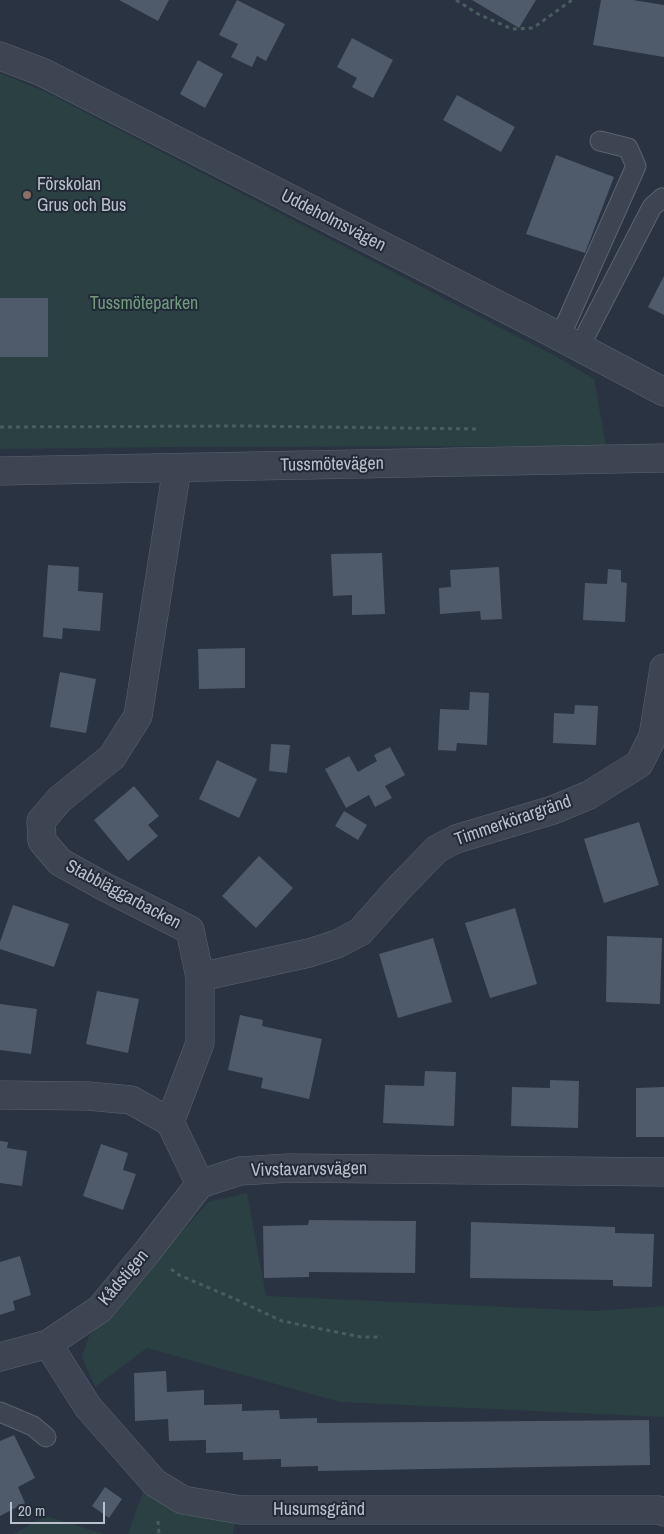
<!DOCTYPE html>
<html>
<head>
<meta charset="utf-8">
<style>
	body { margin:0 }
	#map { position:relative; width:664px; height:1534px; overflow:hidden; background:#293342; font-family:"Archivo Narrow",sans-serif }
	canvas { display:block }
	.scale { position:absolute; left:10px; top:1502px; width:95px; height:22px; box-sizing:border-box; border:2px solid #bac0cb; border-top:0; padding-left:6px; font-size:15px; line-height:18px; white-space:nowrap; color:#bac0cb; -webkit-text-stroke:4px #212a37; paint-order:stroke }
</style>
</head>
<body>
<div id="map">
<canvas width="664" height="1534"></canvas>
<div class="scale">20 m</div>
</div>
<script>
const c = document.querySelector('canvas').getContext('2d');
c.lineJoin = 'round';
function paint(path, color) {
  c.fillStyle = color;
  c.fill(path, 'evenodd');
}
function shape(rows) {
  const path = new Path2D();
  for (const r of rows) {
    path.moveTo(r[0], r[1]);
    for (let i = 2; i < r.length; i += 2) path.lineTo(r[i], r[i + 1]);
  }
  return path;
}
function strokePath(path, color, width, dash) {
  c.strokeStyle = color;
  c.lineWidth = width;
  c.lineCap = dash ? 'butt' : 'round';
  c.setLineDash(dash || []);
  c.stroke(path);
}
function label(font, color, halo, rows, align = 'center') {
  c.font = font + ' "Archivo Narrow",sans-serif';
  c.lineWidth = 4;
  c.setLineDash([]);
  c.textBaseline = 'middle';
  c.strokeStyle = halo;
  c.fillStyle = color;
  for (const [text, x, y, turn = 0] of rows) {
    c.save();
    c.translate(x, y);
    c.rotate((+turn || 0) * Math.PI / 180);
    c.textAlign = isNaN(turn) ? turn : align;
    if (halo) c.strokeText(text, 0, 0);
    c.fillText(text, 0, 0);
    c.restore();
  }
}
paint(shape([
	[0,73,46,92,557,357,594,379,606,446,173,447,0,449],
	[247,1193,266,1296,595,1311,664,1306,664,1417,340,1402,147,1348,95,1387,82,1357,89,1336,208,1202],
	[148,1478,236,1516,233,1534,128,1534],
	[46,1516,104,1534,13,1534]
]), '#2b4043');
paint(shape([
	[119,0,169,0,158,21],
	[237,0,285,24,266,61,257,56,252,67,231,57,238,44,219,35],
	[472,0,536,0,519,28],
	[601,0,633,0,664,5,664,57,593,45],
	[352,38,393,60,373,98,352,87,357,78,337,67],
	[198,60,223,74,205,108,180,94],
	[457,95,515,127,501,152,443,120],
	[556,155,614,177,585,253,526,234],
	[664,276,664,315,648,307],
	[0,298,48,298,48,357,0,357],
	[382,553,385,614,352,615,352,595,333,596,331,554],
	[48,565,79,567,78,591,103,593,100,631,63,628,62,639,43,637],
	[499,567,502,619,481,620,480,611,440,614,439,588,451,587,450,570],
	[608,569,621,570,621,582,627,583,625,622,583,620,585,583,607,584],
	[245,648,245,688,199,689,198,649],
	[60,672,96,679,86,733,50,727],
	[470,692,489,693,487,745,457,743,456,751,438,750,440,709,469,710],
	[575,705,598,706,596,745,553,743,554,713,574,714],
	[271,744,290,745,287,773,269,771],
	[390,747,405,775,385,786,392,798,375,807,369,795,346,808,325,769,349,756,358,772,377,761,374,755],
	[217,760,257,779,239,818,199,799],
	[134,786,159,816,148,825,158,836,128,861,94,820],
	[344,811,367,825,358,840,335,826],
	[639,822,659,885,604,903,584,839],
	[259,856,293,888,256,928,222,896],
	[13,905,69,924,54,967,0,949,0,942],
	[515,908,537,984,490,998,465,923],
	[607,936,662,938,660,1004,606,1002],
	[433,938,452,1002,398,1018,379,954],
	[97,991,139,999,128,1053,86,1044],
	[0,1004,37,1009,31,1054,0,1050],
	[240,1015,263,1020,262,1026,322,1039,309,1099,261,1088,263,1078,228,1070],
	[425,1071,456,1072,454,1126,383,1123,385,1085,424,1086],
	[550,1080,579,1081,578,1128,511,1126,512,1087,550,1088],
	[664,1087,664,1137,636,1137,636,1088],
	[0,1141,8,1142,7,1148,27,1151,22,1186,0,1183],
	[101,1144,128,1153,123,1170,136,1174,123,1210,83,1196],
	[309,1220,416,1221,415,1273,309,1272,309,1277,264,1278,263,1226,308,1225],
	[471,1222,615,1227,615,1233,654,1234,652,1287,613,1286,613,1280,470,1278],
	[20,1256,31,1295,13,1301,15,1310,0,1315,0,1262],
	[166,1371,167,1392,204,1390,204,1405,242,1404,242,1411,279,1410,280,1419,317,1418,317,1423,649,1420,650,1465,318,1471,318,1466,281,1467,281,1459,243,1460,243,1452,206,1453,206,1440,169,1441,168,1419,135,1421,134,1373],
	[14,1435,35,1478,18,1487,25,1503,0,1516,0,1441],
	[105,1487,122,1499,109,1518,92,1506]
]), '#4f5a6a');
const service = shape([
	[560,337,636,166,628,148,600,141],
	[579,348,652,207,662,198,664,199],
	[0,1412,33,1426,46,1437]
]);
const minor = shape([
	[0,56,42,72,549,331,664,392],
	[200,977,309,953,337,944,360,932,399,888,437,849,456,839,553,810,589,795,639,764,653,736,664,668],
	[0,1095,88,1096,131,1100,170,1122,200,1184,240,1171,289,1168,664,1172],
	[170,1122,200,1043,200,977,190,930,105,887,60,862,42,841,41,821,60,799,112,757,138,716,177,468],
	[48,1344,88,1407,155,1483,183,1500,241,1510,659,1510,664,1512],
	[0,1357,48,1344,100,1309,147,1252,200,1184]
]);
const tertiary = shape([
	[0,471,664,458]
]);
strokePath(service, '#5b636f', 21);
strokePath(minor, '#5b636f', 29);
strokePath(tertiary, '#5b636f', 29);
strokePath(shape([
	[456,0,478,14,512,29,533,28,572,0],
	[0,427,246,426,479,429],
	[171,1269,179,1275,235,1299,282,1321,361,1337,382,1337],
	[158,1521,159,1534]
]), '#495c5f', 3, [4, 4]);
strokePath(service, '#3d4552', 19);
strokePath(minor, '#3d4552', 28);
strokePath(tertiary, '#3d4552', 28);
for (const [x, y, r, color] of [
	[27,195,5,"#8d6e63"]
]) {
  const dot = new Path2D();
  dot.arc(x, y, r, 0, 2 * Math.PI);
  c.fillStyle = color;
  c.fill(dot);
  strokePath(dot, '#212a37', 2);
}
label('18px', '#bac0cb', '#212a37', [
	["Förskolan",37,185],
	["Grus och Bus",37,206]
], 'left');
label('18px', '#bac0cb', '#212a37', [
	["Uddeholmsvägen",333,221,27],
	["Tussmötevägen",332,465,-1],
	["Timmerkörargränd",513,821,-19],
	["Stabbläggarbacken",123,895,28],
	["Vivstavarvsvägen",309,1170,-1],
	["Kådstigen",124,1278,-50],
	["Husumsgränd",319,1510]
]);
label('18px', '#729b7c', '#212a37', [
	["Tussmöteparken",144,304]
]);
</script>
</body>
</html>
